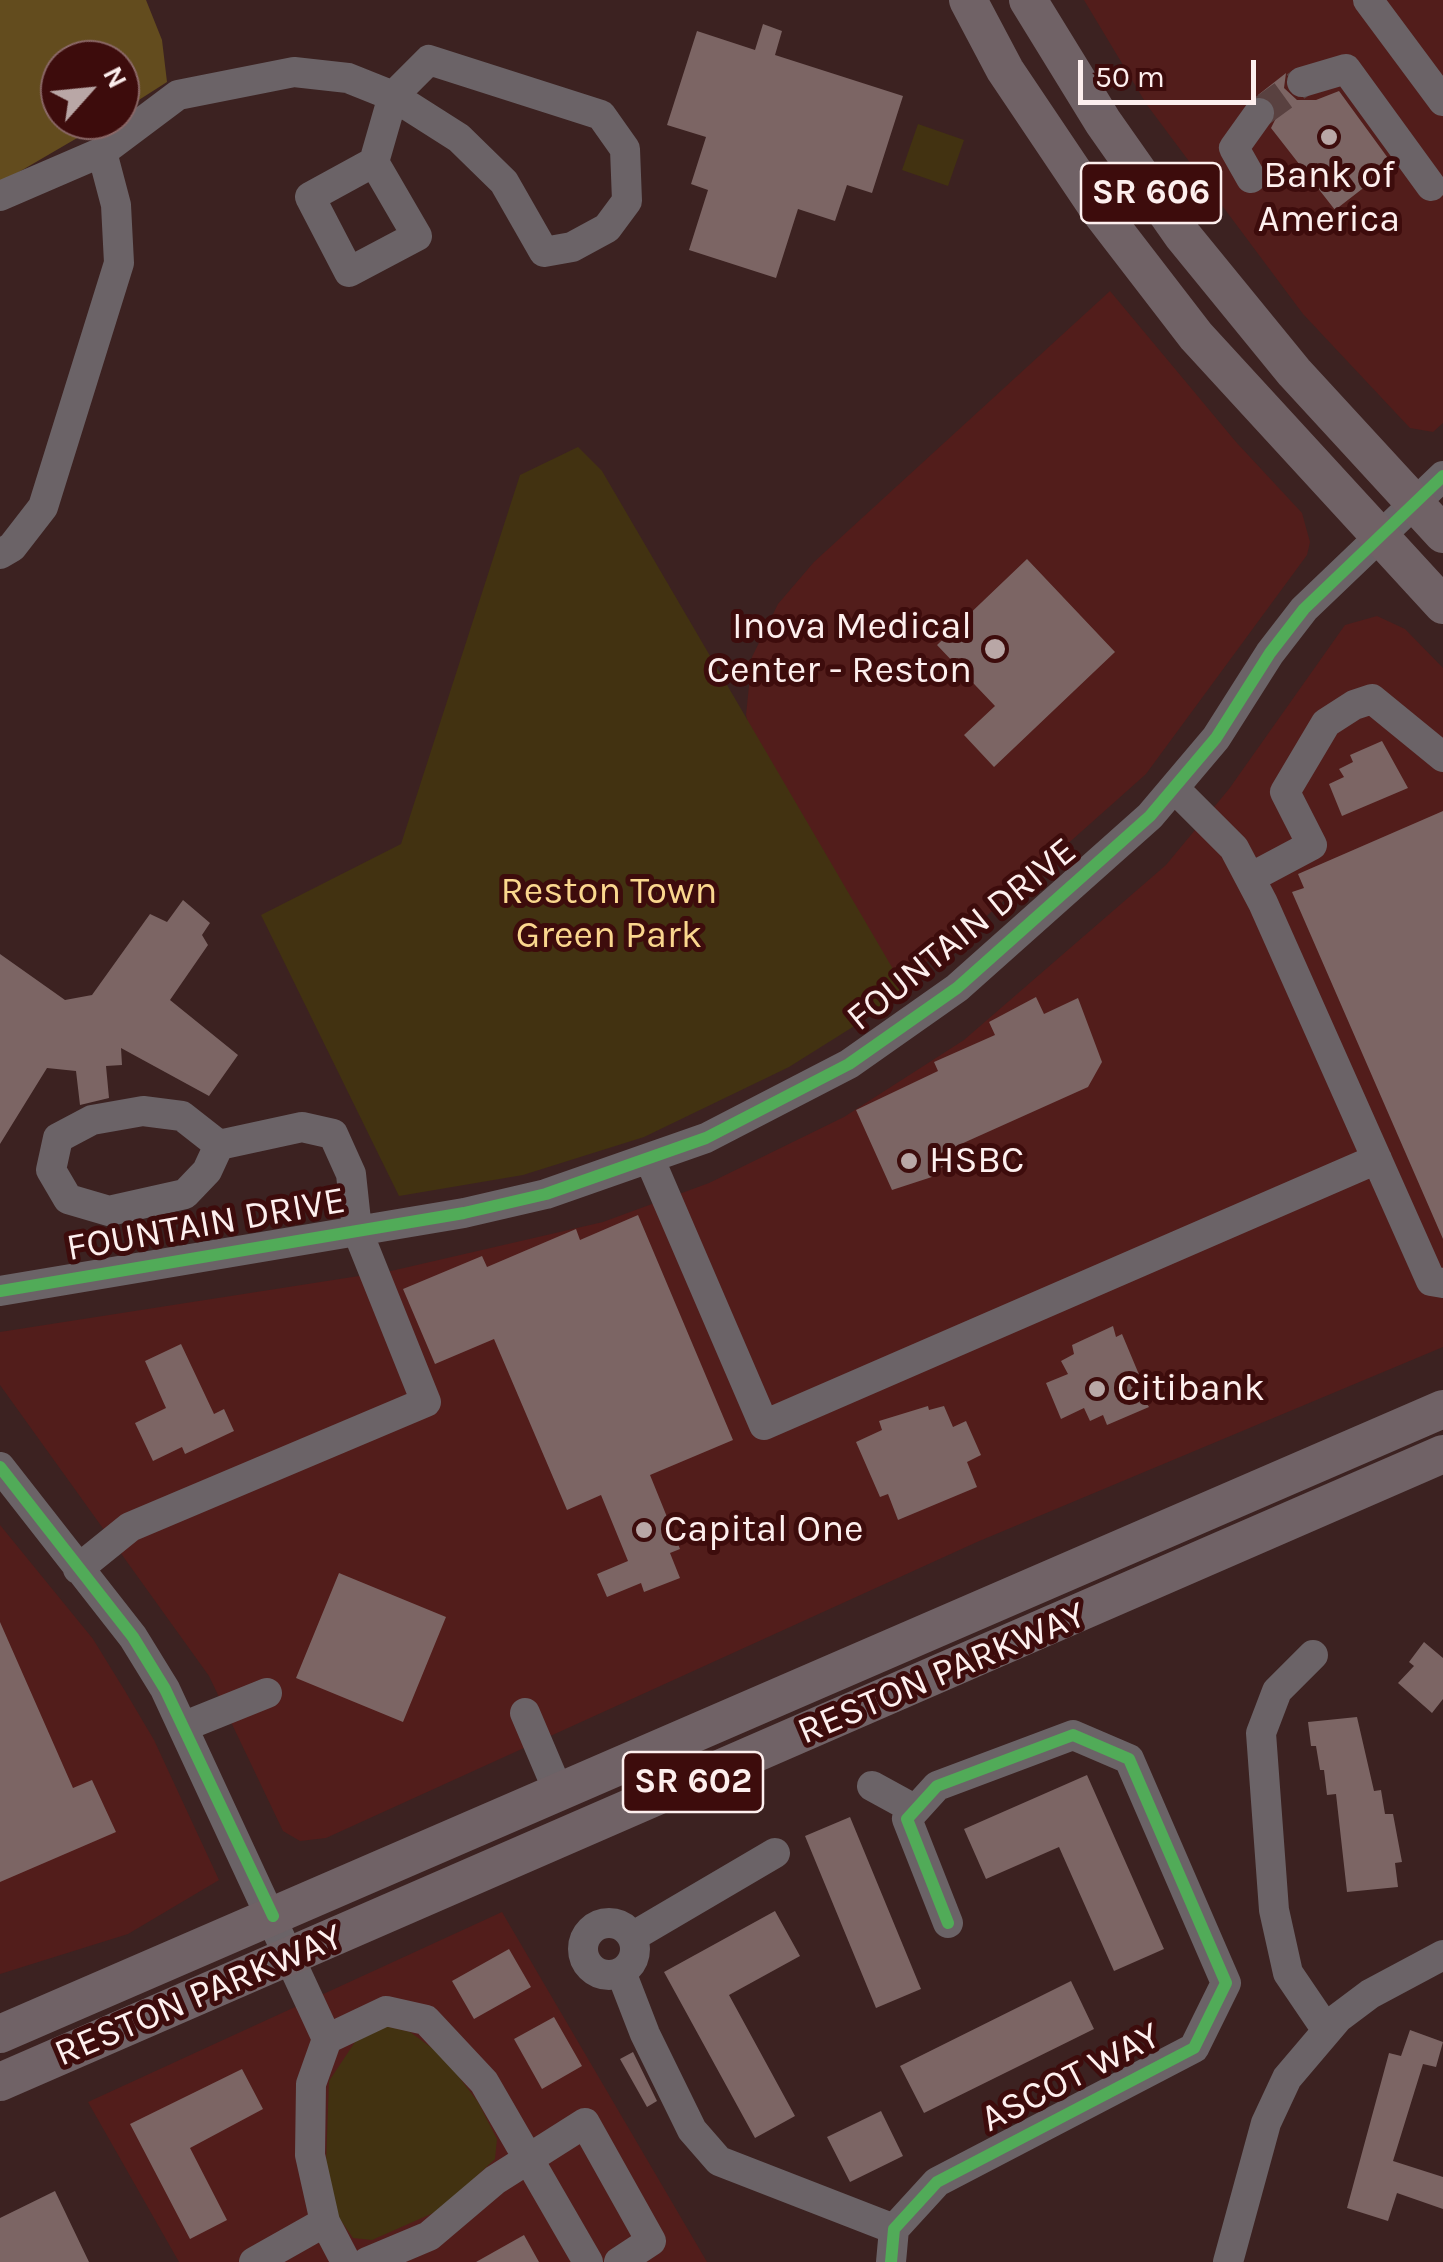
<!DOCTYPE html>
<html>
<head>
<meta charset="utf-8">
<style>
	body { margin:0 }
	#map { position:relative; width:1443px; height:2262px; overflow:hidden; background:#3c2221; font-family:Karla,sans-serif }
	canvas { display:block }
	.north { position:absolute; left:40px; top:40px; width:100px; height:100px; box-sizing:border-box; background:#3d0c0c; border:2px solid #8a6766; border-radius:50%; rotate:63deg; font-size:28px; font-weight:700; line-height:40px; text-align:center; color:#fdefee }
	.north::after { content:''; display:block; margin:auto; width:35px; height:45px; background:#b9a7a6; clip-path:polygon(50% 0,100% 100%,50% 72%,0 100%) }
	.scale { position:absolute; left:1078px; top:60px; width:178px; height:45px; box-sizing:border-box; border:5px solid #fdefee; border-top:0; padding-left:12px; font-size:30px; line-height:35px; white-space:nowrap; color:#fdefee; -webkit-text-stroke:8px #3d0c0c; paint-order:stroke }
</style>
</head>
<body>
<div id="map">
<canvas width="1443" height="2262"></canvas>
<div class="north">N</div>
<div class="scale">50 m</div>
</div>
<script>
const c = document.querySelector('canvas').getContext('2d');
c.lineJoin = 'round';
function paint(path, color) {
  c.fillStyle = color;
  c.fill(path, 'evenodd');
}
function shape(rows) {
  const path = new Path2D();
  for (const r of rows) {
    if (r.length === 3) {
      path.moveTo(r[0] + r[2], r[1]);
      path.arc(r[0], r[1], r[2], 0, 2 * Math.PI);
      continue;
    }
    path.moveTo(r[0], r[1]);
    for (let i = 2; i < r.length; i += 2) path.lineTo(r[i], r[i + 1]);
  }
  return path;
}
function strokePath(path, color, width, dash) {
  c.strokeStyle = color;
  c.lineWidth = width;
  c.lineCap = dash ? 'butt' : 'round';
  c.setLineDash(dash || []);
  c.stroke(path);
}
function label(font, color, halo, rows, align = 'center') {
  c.font = font + ' Karla,sans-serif';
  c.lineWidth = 10;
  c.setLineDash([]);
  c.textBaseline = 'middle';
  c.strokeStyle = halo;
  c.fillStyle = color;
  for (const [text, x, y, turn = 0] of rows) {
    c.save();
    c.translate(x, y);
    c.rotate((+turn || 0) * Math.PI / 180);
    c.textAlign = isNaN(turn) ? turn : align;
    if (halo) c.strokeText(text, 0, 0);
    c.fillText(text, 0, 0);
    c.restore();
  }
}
paint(shape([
	[1084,0,1443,0,1443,423,1433,432,1410,428,1303,314,1147,105],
	[1110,291,1236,442,1302,513,1310,542,1307,555,1146,774,981,921,884,994,770,807,746,715,752,657,778,604,814,562],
	[1377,616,1405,629,1443,668,1443,1347,977,1542,326,1838,300,1841,283,1831,209,1676,0,1385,0,1332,391,1271,603,1222,709,1183,844,1117,964,1040,1166,865,1229,789,1345,625],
	[0,1525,93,1639,125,1691,154,1740,219,1880,128,1934,0,1974],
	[502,1912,707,2262,179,2262,88,2102]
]), '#521d1b');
paint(shape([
	[918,124,964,140,948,186,902,170],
	[578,447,602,471,907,993,789,1067,644,1137,523,1175,399,1196,261,915,401,844,520,475],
	[385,2026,410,2032,443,2056,478,2102,497,2139,495,2159,440,2210,372,2240,353,2238,335,2212,326,2163,329,2081,357,2039]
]), '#423211');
paint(shape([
	[0,0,146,0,162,40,167,82,120,112,120,60,60,60,60,120,108,120,0,183]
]), '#634c1e');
paint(shape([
	[763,24,782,31,775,55,903,96,872,193,847,185,835,221,798,209,776,278,689,250,708,190,691,184,706,137,667,125,697,31,755,50],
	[1286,73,1284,88,1297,100,1316,100,1339,91,1393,165,1335,210,1271,128,1277,116,1276,104,1258,95],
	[1027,559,1115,652,994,767,964,735,995,706,937,645],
	[1382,741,1408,788,1342,816,1329,784,1344,777,1339,769,1353,762,1350,755],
	[1443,811,1443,1239,1292,892,1304,888,1298,874],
	[183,900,210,923,202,935,208,945,170,1000,238,1055,209,1096,121,1048,122,1065,106,1066,109,1098,80,1105,76,1071,47,1068,0,1144,0,954,65,1000,92,995,150,914,167,922],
	[1036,997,1044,1014,1078,998,1102,1062,1088,1087,941,1153,947,1165,936,1170,938,1175,892,1190,856,1110,938,1071,934,1062,995,1035,989,1022],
	[638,1215,733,1440,650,1475,680,1549,670,1553,680,1578,644,1592,641,1583,607,1597,597,1574,628,1561,601,1495,567,1510,494,1339,435,1364,403,1289,482,1256,487,1267,576,1229,580,1240],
	[1113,1326,1116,1337,1122,1334,1148,1396,1143,1398,1149,1407,1107,1425,1103,1415,1090,1421,1084,1408,1061,1419,1046,1383,1068,1374,1061,1361,1074,1354,1072,1345],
	[181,1344,214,1414,224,1409,234,1431,185,1454,182,1447,153,1461,135,1423,166,1408,145,1361],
	[928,1406,929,1410,944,1406,953,1427,966,1421,981,1455,967,1462,977,1487,898,1520,888,1494,880,1497,856,1442,882,1430,879,1421],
	[339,1573,446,1617,403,1722,296,1678],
	[0,1622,73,1788,92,1780,116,1832,0,1882],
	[1424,1642,1443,1658,1443,1699,1432,1713,1398,1683,1414,1666,1409,1662],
	[1357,1717,1374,1791,1381,1790,1385,1814,1393,1814,1402,1862,1395,1863,1398,1887,1347,1892,1336,1794,1327,1795,1324,1770,1320,1770,1316,1746,1311,1746,1308,1722],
	[1087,1775,1164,1949,1114,1971,1059,1847,986,1879,964,1829],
	[850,1817,921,1989,876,2008,805,1836],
	[775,1911,800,1956,729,1995,795,2116,755,2138,664,1972],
	[509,1949,531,1987,474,2019,452,1981],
	[1071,1981,1094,2029,924,2113,900,2066],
	[554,2017,582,2066,542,2089,514,2039],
	[1410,2030,1443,2042,1436,2067,1423,2064,1393,2161,1443,2177,1443,2209,1397,2193,1388,2221,1347,2208,1389,2053,1401,2056],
	[633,2052,657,2101,647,2107,620,2059],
	[242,2069,263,2109,190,2148,227,2220,190,2239,130,2124],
	[881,2111,903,2156,850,2182,827,2137],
	[55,2191,89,2262,0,2262,0,2218],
	[524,2235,539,2262,476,2262]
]), '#7c6564');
strokePath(shape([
	[1259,113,1302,82]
]), '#594140', 30, [30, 15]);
strokePath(shape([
	[1368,0,1443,101],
	[1302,82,1346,69,1431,186],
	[1251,178,1234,148,1259,113],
	[0,196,102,152,178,95,294,72,348,78,393,96,459,138,504,182,544,252,572,247,607,228,627,201,625,149,601,115,429,60,393,96,374,162,310,197,349,272,417,236,374,162],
	[0,554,12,547,43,507,119,263,116,205,102,152],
	[1175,789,1234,848,1263,903,1431,1281,1443,1283],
	[1250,878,1312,845,1285,792,1326,723,1354,705,1372,699,1443,757],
	[650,1160,764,1425,1377,1159],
	[0,1291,464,1213,546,1194,706,1138,849,1064,957,988,1150,816,1216,738,1270,653,1304,609,1443,476],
	[0,1467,133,1637,165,1689,315,2013,327,2039,311,2084,310,2155,325,2222,346,2262],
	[78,1569,130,1527,426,1402,357,1230,351,1174,333,1134,302,1127,219,1145,182,1116,143,1111,92,1120,58,1138,51,1170,68,1199,109,1211,185,1194,207,1171,219,1145],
	[1313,1655,1277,1691,1261,1733,1274,1910,1288,1973,1326,2029],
	[525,1713,559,1793],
	[185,1726,267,1693],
	[872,1786,914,1809],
	[609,1949,26],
	[632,1937,775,1853],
	[621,1972,645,2034,692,2130,719,2161,894,2229],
	[327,2039,386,2011,426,2020,484,2082,588,2262],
	[254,2262,325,2222],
	[367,2262,429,2236,495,2180,585,2123,651,2241,619,2262],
	[891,2262,894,2229,937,2182,1194,2048,1226,1983,1129,1759,1073,1735,937,1786,907,1819,948,1923],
	[1228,2262,1266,2123,1287,2078,1338,2018,1370,1994,1443,1955]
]), '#6b6367', 30);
strokePath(shape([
	[968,0,1005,70,1099,210,1196,336,1443,605],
	[1028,0,1103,122,1183,236,1294,372,1443,534],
	[0,2034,1443,1409],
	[0,2082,1443,1454]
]), '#706266', 38);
strokePath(shape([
	[0,1291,464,1213,546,1194,706,1138,849,1064,957,988,1150,816,1216,738,1270,653,1304,609,1443,476],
	[0,1467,133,1637,165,1689,273,1916],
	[891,2262,894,2229,937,2182,1194,2048,1226,1983,1129,1759,1073,1735,937,1786,907,1819,948,1923]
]), '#51ab58', 12);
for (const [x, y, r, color] of [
	[1329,137,10,"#b9a7a6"],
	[995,649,12,"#b9a7a6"],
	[909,1161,10,"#b9a7a6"],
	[1097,1389,10,"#b9a7a6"],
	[644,1530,10,"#b9a7a6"]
]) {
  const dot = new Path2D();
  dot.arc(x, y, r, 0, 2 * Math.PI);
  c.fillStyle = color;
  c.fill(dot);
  strokePath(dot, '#3d0c0c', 4);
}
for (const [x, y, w] of [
	[1151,193,140],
	[693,1782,140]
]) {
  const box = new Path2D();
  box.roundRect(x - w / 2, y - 30, w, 60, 8);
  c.fillStyle = '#3d0c0c';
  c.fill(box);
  strokePath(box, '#fdefee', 2.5);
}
label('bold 35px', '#fdefee', null, [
	["SR 606",1151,193],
	["SR 602",693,1782]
]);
label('38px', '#fdefee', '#3d0c0c', [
	["Bank of",1329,176,"center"],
	["America",1329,220,"center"],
	["Inova Medical",972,627,"right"],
	["Center - Reston",972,671,"right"],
	["HSBC",929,1161],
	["Citibank",1117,1389],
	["Capital One",664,1530]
], 'left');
label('38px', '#fad78e', '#3d0c0c', [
	["Reston Town",609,892],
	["Green Park",609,936]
]);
label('38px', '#fdefee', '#3d0c0c', [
	["FOUNTAIN DRIVE",962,935,-39],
	["FOUNTAIN DRIVE",206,1225,-10],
	["RESTON PARKWAY",942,1674,-23],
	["RESTON PARKWAY",199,1996,-23],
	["ASCOT WAY",1071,2078,-27]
]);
</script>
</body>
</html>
